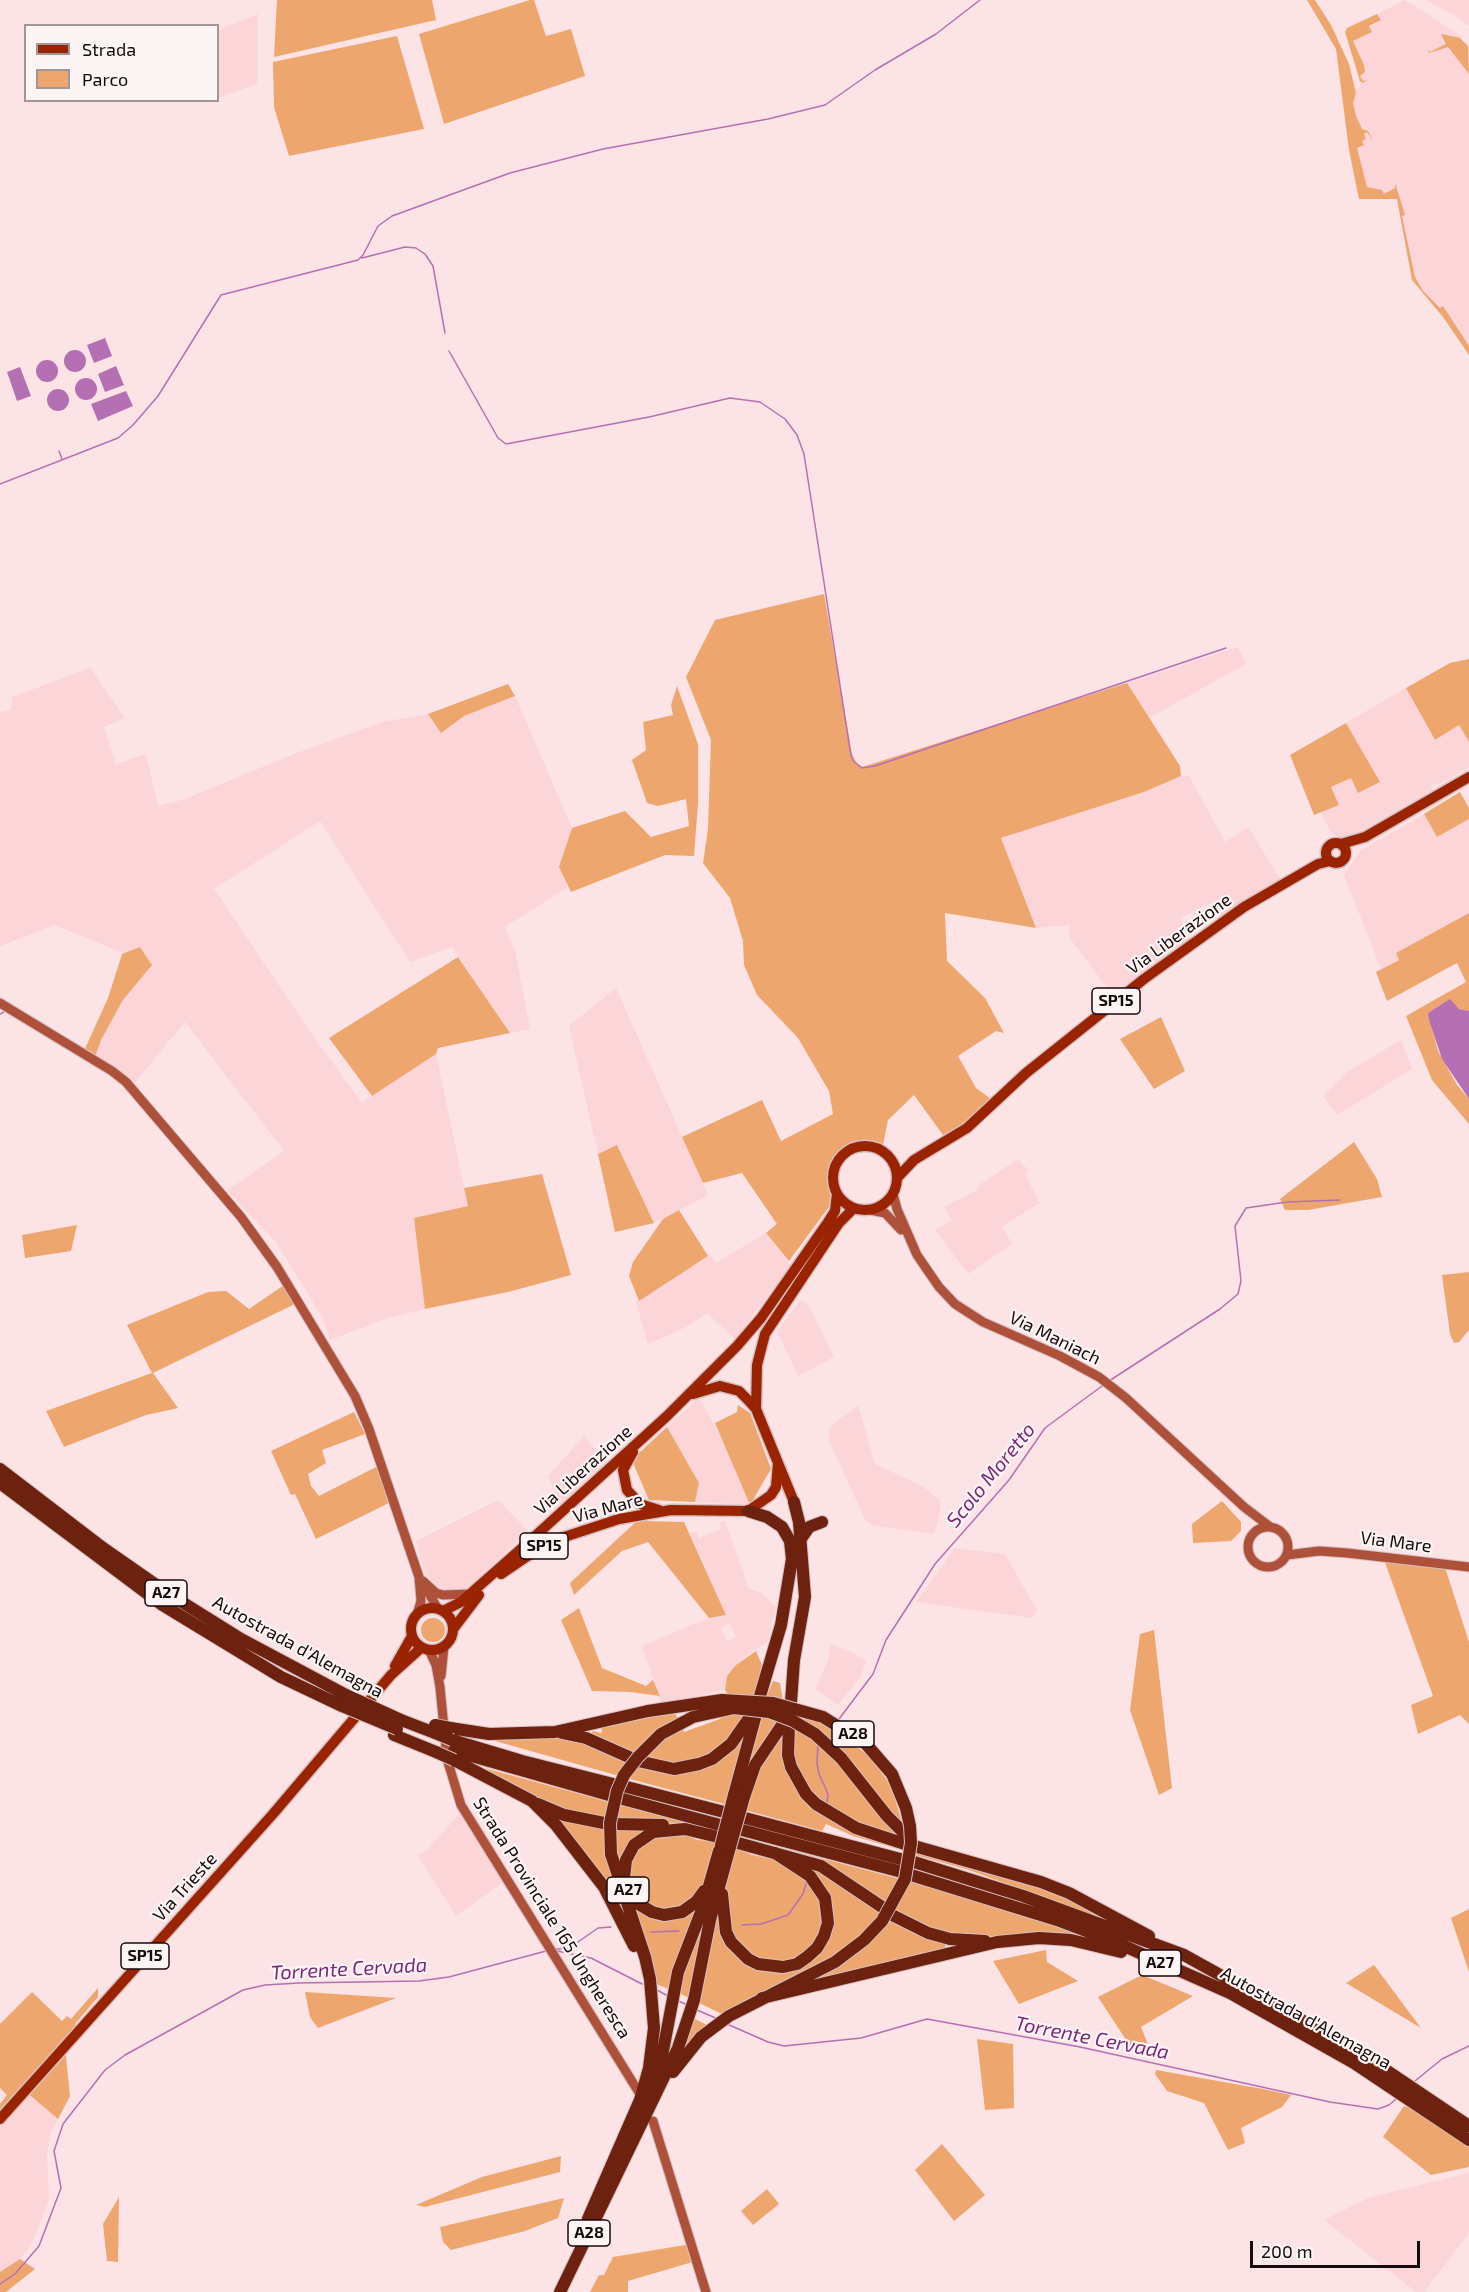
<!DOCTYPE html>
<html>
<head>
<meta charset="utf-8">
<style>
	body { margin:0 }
	#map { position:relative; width:1469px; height:2292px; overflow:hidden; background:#fce3e5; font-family:"Exo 2",sans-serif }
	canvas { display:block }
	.legend { position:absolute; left:24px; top:24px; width:195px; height:78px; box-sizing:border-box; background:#fdf5f5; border:2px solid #a19798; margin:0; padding:8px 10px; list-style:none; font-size:18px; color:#170a0c }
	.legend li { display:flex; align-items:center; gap:12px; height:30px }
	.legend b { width:30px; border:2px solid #a19798 }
	.scale { position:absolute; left:1250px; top:2241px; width:170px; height:27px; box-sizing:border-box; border:3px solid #170a0c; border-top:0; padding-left:8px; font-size:18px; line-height:21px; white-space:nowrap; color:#170a0c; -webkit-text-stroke:4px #fdf5f5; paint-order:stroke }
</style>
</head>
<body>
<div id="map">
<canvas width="1469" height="2292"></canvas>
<ul class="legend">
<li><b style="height:8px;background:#9a2401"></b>Strada</li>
<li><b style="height:16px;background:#eea66f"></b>Parco</li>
</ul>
<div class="scale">200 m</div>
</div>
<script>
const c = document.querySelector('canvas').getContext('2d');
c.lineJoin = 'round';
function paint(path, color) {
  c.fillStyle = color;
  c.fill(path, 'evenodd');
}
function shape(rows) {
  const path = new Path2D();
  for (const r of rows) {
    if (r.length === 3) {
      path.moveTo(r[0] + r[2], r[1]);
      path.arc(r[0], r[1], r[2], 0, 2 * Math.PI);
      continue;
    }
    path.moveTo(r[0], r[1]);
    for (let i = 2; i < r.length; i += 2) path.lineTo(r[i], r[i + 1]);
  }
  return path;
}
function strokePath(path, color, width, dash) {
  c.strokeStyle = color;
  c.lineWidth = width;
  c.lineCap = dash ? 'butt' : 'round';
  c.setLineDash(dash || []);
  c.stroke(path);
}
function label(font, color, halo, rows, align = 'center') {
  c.font = font + ' "Exo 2",sans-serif';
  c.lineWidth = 4.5;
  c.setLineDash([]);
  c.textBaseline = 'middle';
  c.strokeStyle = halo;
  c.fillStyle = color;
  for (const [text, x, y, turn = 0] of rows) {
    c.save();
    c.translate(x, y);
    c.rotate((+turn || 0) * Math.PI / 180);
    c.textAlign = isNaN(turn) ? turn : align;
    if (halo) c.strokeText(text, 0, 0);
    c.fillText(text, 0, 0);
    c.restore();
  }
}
paint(shape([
	[1405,0,1461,36,1460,39,1469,48,1469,355,1443,317,1412,280,1397,199,1359,199,1349,150,1342,94,1361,87,1349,43,1380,20,1377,14],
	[1426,0,1469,0,1469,26,1455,16],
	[258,14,257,84,218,98,218,30],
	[1238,647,1246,664,1149,718,1127,683],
	[90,668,125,718,104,727,116,764,146,754,158,806,185,799,294,754,383,722,428,714,441,732,464,716,515,696,572,828,559,867,568,887,505,927,515,951,530,1029,510,1033,452,947,410,962,320,821,214,889,313,1036,362,1102,436,1054,468,1206,415,1218,425,1309,387,1318,330,1340,322,1317,276,1242,227,1191,284,1151,185,1022,131,1087,94,1060,101,1040,123,1000,152,965,55,925,0,946,0,712,11,710,12,697],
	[1406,688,1434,740,1459,725,1469,742,1469,767,1442,783,1431,785,1432,790,1351,837,1342,838,1332,834,1320,812,1339,804,1330,787,1351,778,1379,782,1346,723],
	[1181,776,1189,776,1225,842,1248,827,1283,884,1224,922,1213,902,1180,918,1193,945,1116,1000,1069,937,1069,925,1036,928,1001,838,1144,792],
	[1424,814,1437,837,1469,819,1469,913,1396,953,1399,959,1381,969,1344,875,1361,850],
	[616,988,708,1195,654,1223,617,1145,598,1154,569,1026],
	[1401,1040,1412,1069,1337,1115,1323,1096,1347,1072],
	[1018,1159,1029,1171,1025,1174,1040,1203,1002,1226,1012,1244,968,1274,935,1230,952,1220,944,1207,974,1192,982,1183],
	[766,1233,791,1265,735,1339,707,1313,686,1327,648,1344,636,1302,710,1255,716,1263],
	[801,1300,809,1306,834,1357,798,1376,777,1331],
	[699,1398,725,1445,750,1505,695,1502,699,1483,667,1427],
	[858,1405,875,1464,922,1486,940,1500,940,1514,934,1534,872,1525,866,1521,828,1439,831,1426],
	[584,1436,606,1463,563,1510,548,1476],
	[498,1500,528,1531,469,1587,461,1590,440,1589,425,1574,416,1541],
	[725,1521,749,1589,762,1593,776,1607,767,1643,755,1649,736,1665,727,1676,725,1690,661,1704,642,1646,709,1618,726,1615,690,1533,696,1531,699,1538,721,1529,720,1522],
	[730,1623,736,1637,727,1641,721,1628],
	[955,1548,1005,1554,1037,1611,1032,1618,916,1602],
	[830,1644,854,1653,866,1662,861,1676,838,1705,815,1689,828,1660],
	[460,1813,505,1881,456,1916,418,1856,428,1849],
	[25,2091,58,2119,51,2131,47,2154,49,2198,34,2240,20,2259,0,2272,0,2119],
	[1469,2173,1469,2233,1424,2292,1416,2292,1324,2220,1368,2198]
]), '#fcd5d8');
paint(shape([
	[277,0,432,0,436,20,274,57],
	[530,0,534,0,546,36,571,29,585,76,444,124,419,34],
	[1307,0,1315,0,1331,25,1349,64,1356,93,1353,103,1356,116,1362,129,1368,131,1373,141,1367,132,1364,134,1366,139,1362,141,1364,145,1357,148,1367,187,1382,190,1384,194,1395,188,1395,183,1405,215,1402,216,1415,277,1423,291,1440,308,1443,306,1469,346,1469,355,1443,317,1412,280,1397,199,1359,199,1349,150,1336,49],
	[1377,14,1381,20,1369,26,1372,32,1353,41,1364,65,1365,72,1360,76,1363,81,1367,80,1363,83,1360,81,1345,32,1347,28],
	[1441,34,1460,38,1468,46,1469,74,1448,47,1429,53,1428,49,1430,52,1446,44],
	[397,36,424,129,289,156,274,107,273,62],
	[824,594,852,754,856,762,862,767,1127,683,1180,766,1181,776,1144,792,1001,838,1036,928,945,913,947,961,985,998,1004,1033,996,1031,958,1056,976,1088,995,1102,948,1142,914,1095,888,1120,883,1145,863,1141,844,1147,837,1154,829,1170,831,1204,789,1261,766,1233,777,1224,742,1173,703,1183,682,1137,762,1100,781,1141,833,1114,829,1091,798,1038,757,995,744,965,743,941,730,898,703,863,708,829,711,740,686,677,715,620],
	[1469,659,1469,742,1459,725,1435,740,1406,688,1450,663],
	[508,684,515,696,464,716,441,733,428,714],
	[677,686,698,744,698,803,694,856,665,855,571,892,559,867,572,828,625,811,651,837,689,826,686,799,658,806,647,803,632,760,646,750,643,722,673,715,671,705],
	[1346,723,1380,782,1358,793,1351,778,1331,787,1339,805,1314,815,1290,755],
	[1460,792,1469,808,1469,819,1437,837,1424,814],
	[1469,913,1469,1011,1459,1009,1449,1000,1428,1013,1438,1051,1457,1085,1469,1099,1469,1124,1432,1080,1406,1016,1466,982,1457,963,1387,1001,1376,972,1399,960,1396,953],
	[140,947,152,965,123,1000,101,1040,94,1060,83,1053,108,998,122,954],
	[458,957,510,1033,438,1048,436,1054,372,1096,329,1038],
	[1161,1017,1185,1071,1154,1089,1120,1039],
	[1354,1142,1377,1179,1382,1197,1308,1210,1285,1210,1280,1199],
	[617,1145,654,1223,615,1232,598,1154],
	[542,1174,571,1275,508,1292,425,1309,414,1218,468,1206,464,1188],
	[679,1210,708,1256,639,1301,629,1276,633,1262,663,1219],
	[77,1225,71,1251,25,1258,22,1235],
	[1469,1272,1469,1330,1459,1342,1454,1343,1450,1334,1442,1275],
	[287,1283,299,1302,153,1373,178,1408,146,1415,64,1447,46,1411,152,1373,127,1325,208,1292,226,1291,249,1309],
	[738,1405,750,1413,771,1469,750,1505,715,1423,737,1412],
	[354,1412,365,1434,322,1450,326,1463,308,1474,311,1486,319,1496,382,1464,395,1500,316,1539,295,1494,291,1495,271,1451],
	[667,1427,699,1483,695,1502,649,1500,633,1463,638,1454],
	[1222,1501,1241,1522,1241,1531,1231,1541,1193,1543,1192,1524],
	[640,1518,645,1521,684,1522,726,1615,709,1618,648,1542,622,1551,574,1595,570,1583],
	[1383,1557,1444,1564,1469,1642,1469,1724,1460,1715,1418,1734,1411,1705,1433,1696],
	[579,1608,602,1668,646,1686,653,1680,660,1696,630,1692,592,1691,561,1620],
	[433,1630,12],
	[1154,1630,1172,1788,1159,1795,1130,1710,1140,1634],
	[756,1651,762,1665,754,1697,729,1696,725,1690,727,1676,736,1665],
	[773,1681,780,1683,783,1701,766,1698],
	[673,1709,678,1719,632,1756,591,1734,593,1731,602,1733,601,1724],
	[726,1712,748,1712,733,1736,704,1759,672,1765,641,1756,681,1725,684,1732,720,1719],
	[796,1713,832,1727,870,1757,891,1786,904,1829,795,1718],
	[760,1714,779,1720,743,1777],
	[793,1726,829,1752,905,1837,870,1831,823,1807,799,1774,792,1752],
	[746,1727,728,1805,626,1778,635,1763,686,1771],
	[783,1734,787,1762,817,1809,905,1847,905,1851,853,1836,826,1824,822,1831,745,1810,758,1770],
	[474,1735,566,1736,629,1761,619,1776],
	[484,1768,609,1802,606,1821,550,1806],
	[615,1804,681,1821,681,1823,612,1821],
	[544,1809,605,1827,609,1868,637,1941],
	[612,1827,652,1828,632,1845,623,1863,622,1877,626,1892,638,1908,654,1916,669,1918,680,1915,701,1905,671,1990,654,1983,646,1951,617,1871],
	[684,1834,697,1840,718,1842,706,1884,691,1903,668,1912,642,1904,628,1884,630,1857,649,1837],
	[738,1837,824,1859,900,1879,887,1908,840,1873,737,1839],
	[735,1847,752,1855,778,1860,803,1875,820,1897,823,1921,814,1943,801,1955,784,1961,754,1958,732,1937,725,1892],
	[913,1848,1050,1889,1114,1923,969,1870,912,1854],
	[810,1865,884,1913,842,1953,724,2015,697,2002,717,1907,723,1928,763,1967,810,1956,829,1915,805,1866],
	[907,1881,1013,1910,1093,1939,947,1935,893,1912],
	[708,1907,691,1999,677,1992],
	[1469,1909,1469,1972,1451,1918],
	[890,1917,946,1941,945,1951,798,1986],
	[1046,1950,1047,1962,1078,1981,1019,2004,993,1961],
	[1374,1965,1421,2028,1346,1983],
	[1142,1975,1193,1996,1141,2027,1149,2047,1136,2050,1132,2049,1098,1997],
	[98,1988,98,1997,75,2024,79,2030,65,2046,70,2096,58,2119,25,2091,0,2119,0,2104,7,2095,0,2088,0,2024,32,1992,62,2021,67,2016,71,2019],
	[305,1992,396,1998,318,2028,310,2017],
	[693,2018,709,2026,680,2054],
	[977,2039,1013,2044,1014,2108,985,2110],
	[1156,2070,1263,2089,1291,2095,1282,2107,1241,2128,1245,2143,1228,2150,1204,2103,1167,2091,1155,2074],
	[1404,2106,1420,2110,1469,2146,1469,2167,1431,2175,1383,2137],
	[942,2144,985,2195,954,2221,915,2170],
	[561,2156,560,2172,425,2207,416,2205,482,2177],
	[767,2189,779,2204,753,2225,741,2211],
	[119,2197,118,2262,107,2261,103,2224],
	[564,2198,558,2218,525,2231,451,2250,443,2242,440,2227],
	[691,2244,696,2261,628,2281,628,2292,590,2292,599,2275,604,2275,613,2257],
	[20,2259,35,2269,6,2292,0,2292,0,2272]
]), '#eea66f');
paint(shape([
	[105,338,112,356,94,363,87,345],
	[75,361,11],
	[47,371,11],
	[116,366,124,385,105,392,98,374],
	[20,367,31,396,17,401,7,372],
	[86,389,11],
	[58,400,11],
	[126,391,133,406,98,421,91,404],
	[1450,999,1459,1009,1469,1011,1469,1099,1442,1059,1429,1020,1428,1013]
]), '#b570b4');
strokePath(shape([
	[362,258,405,247,416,248,425,254,433,266,445,333],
	[449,351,498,438,506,444,649,417,730,398,760,402,785,419,797,435,804,454,851,756,854,762,862,768,875,766,1226,648],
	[59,451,62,459],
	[0,484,118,438,133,425,158,396,221,295,358,260,363,255,378,226,392,216,510,173,603,149,768,119,825,105,875,70,936,34,980,0],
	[0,1014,4,1012],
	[1109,1381,1220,1309,1238,1294,1241,1281,1235,1226,1246,1208,1287,1202,1340,1200],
	[839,1719,873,1674,886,1640,935,1564,1009,1480,1045,1428,1102,1386],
	[818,1743,817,1763,819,1774,828,1794,827,1802],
	[742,1925,761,1924,788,1915,803,1894,807,1880],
	[651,1932,679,1931],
	[555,1949,568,1949,598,1928,611,1927],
	[557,1951,591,1958,642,1984],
	[657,1990,668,1996],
	[678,2001,688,2005],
	[697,2010,718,2019],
	[727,2024,768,2042,784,2046,861,2038,927,2019,1080,2047,1330,2102,1378,2109,1389,2105,1396,2099],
	[1415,2081,1442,2059,1469,2046],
	[0,2284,15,2274,39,2246,61,2188,54,2151,63,2124,105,2070,125,2055,243,1990,265,1985,299,1983,419,1981,449,1977,546,1951]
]), '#b570b4', 1.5);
const secondary = shape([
	[0,1003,112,1071,126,1082,241,1217,277,1267,355,1396,369,1429,419,1577,421,1601,417,1615],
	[893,1194,897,1209,917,1255,939,1287,955,1304,983,1322,1060,1356,1099,1377,1126,1398,1244,1507,1269,1526],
	[870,1210,885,1213,901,1230],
	[1268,1547,20],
	[1287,1555,1319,1551,1347,1553,1469,1567],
	[423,1581,436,1593,443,1595,470,1594],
	[424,1585,438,1609],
	[429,1650,436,1665,440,1687,447,1759,461,1805,638,2091],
	[441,1676,444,1647],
	[653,2121,706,2292]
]);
const primary = shape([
	[1336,853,10],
	[1341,844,1365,837,1469,777],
	[865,1178,32],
	[897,1178,914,1160,967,1128,1026,1073,1144,979,1244,907,1318,864,1330,861],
	[693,1394,720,1386,739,1391,747,1399,756,1409,794,1502],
	[756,1409,757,1365,765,1334,839,1223,854,1208],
	[633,1452,623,1470,627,1490,640,1504,659,1510],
	[501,1574,529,1555,558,1539,619,1519,671,1510,748,1511,771,1495,776,1487,778,1463],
	[432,1629,21],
	[443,1611,461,1602,522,1548,667,1416,737,1346,761,1318,828,1222,835,1211,837,1193],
	[454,1628,479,1595],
	[395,1666,412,1636],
	[0,2119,273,1814,391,1675,421,1648]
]);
const motorway = shape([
	[0,1469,103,1548,169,1594,241,1639,346,1695],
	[0,1483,161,1604,281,1677,342,1706],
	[748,1511,767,1517,782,1527,790,1541,792,1559,781,1625,760,1696],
	[800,1540,809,1527,822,1522],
	[791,1702,794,1660,805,1597,799,1522,794,1502],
	[401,1720,435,1733],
	[789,1724,788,1755,791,1767,806,1794,816,1804,856,1828,905,1844],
	[450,1728,489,1734,555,1732,648,1711],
	[562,1733,586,1738,629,1757],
	[394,1735,436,1752],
	[452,1740,522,1761,613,1784],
	[454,1751,609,1795],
	[841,1758,887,1816,905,1834],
	[454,1760,532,1801,556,1825,604,1887,634,1946],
	[638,1761,674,1769,699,1764,712,1759,731,1744,752,1714],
	[623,1786,724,1812],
	[734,1795,755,1718],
	[744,1797,755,1765,784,1722],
	[619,1798,720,1825],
	[538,1804,564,1815,604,1823],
	[745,1818,904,1860],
	[613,1824,663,1825],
	[742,1830,902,1872],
	[738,1843,821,1866,885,1909],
	[914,1846,1041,1882,1069,1893,1149,1936],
	[914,1862,1023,1896,1184,1955,1359,2052,1469,2126],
	[911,1875,1057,1920,1115,1942,1230,1993,1354,2063,1469,2140],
	[704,1891,696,1902,682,1912,664,1915,652,1912,637,1903,627,1889,624,1878,626,1860,634,1845,653,1832,685,1829,718,1837],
	[722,1894,726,1932,731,1942,748,1959,758,1964,783,1967,797,1964,807,1957,817,1948,824,1936,828,1923,825,1898,810,1876,775,1853],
	[892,1915,928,1933,950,1939,985,1941],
	[762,1998,997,1942,1039,1938,1071,1940,1121,1952],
	[673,2072,701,2037,729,2016,835,1962,864,1940,882,1921],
	[647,2097,663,2051,678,1972,703,1907,719,1851],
	[588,2219,640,2100,649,2068,654,2028,650,1979,645,1957,611,1854],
	[560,2292,678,2048,694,2000,710,1920,730,1847]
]);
strokePath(secondary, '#d7c0c2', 11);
strokePath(primary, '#d7c0c2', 13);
strokePath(motorway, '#d7c0c2', 14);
strokePath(secondary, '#ae513b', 9);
strokePath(primary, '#9a2401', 10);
strokePath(motorway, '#6d210f', 12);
const motorwayBridge = shape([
	[346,1695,401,1720],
	[342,1706,397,1729],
	[648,1711,722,1700,773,1703,823,1717,866,1744,892,1774,906,1808,910,1826,911,1843,905,1879,882,1921],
	[435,1725,450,1728],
	[435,1733,452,1740],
	[436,1752,454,1760],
	[721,1845,734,1795],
	[730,1847,744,1797],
	[611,1854,610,1823,617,1791,624,1775,638,1757,661,1734,693,1717,734,1708,769,1712,793,1721,815,1734,841,1758]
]);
strokePath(motorwayBridge, '#d7c0c2', 14, []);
strokePath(motorwayBridge, '#6d210f', 12);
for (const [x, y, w] of [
	[1116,1001,48],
	[544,1546,48],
	[166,1593,42],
	[853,1734,42],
	[628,1890,42],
	[145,1956,48],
	[1160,1963,42],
	[589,2233,42]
]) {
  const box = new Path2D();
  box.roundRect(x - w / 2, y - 13, w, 26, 4.5);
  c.fillStyle = '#fdf5f5';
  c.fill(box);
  strokePath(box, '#170a0c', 1.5);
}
label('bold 16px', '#170a0c', null, [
	["SP15",1116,1001],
	["SP15",544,1546],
	["A27",166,1593],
	["A28",853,1734],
	["A27",628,1890],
	["SP15",145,1956],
	["A27",1160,1963],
	["A28",589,2233]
]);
label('18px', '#170a0c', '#fdf5f5', [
	["Via Liberazione",1179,934,-36],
	["Via Maniach",1055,1338,26],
	["Via Liberazione",583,1470,-42],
	["Via Mare",608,1508,-15],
	["Via Mare",1396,1542,7],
	["Autostrada d'Alemagna",298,1647,29],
	["Via Trieste",185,1887,-48],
	["Strada Provinciale 165 Ungheresca",552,1918,58],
	["Autostrada d'Alemagna",1306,2018,29]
]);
label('italic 20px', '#7a267b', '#fdf5f5', [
	["Scolo Moretto",991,1475,-51],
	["Torrente Cervada",349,1969,-3],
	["Torrente Cervada",1092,2038,11]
]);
</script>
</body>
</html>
